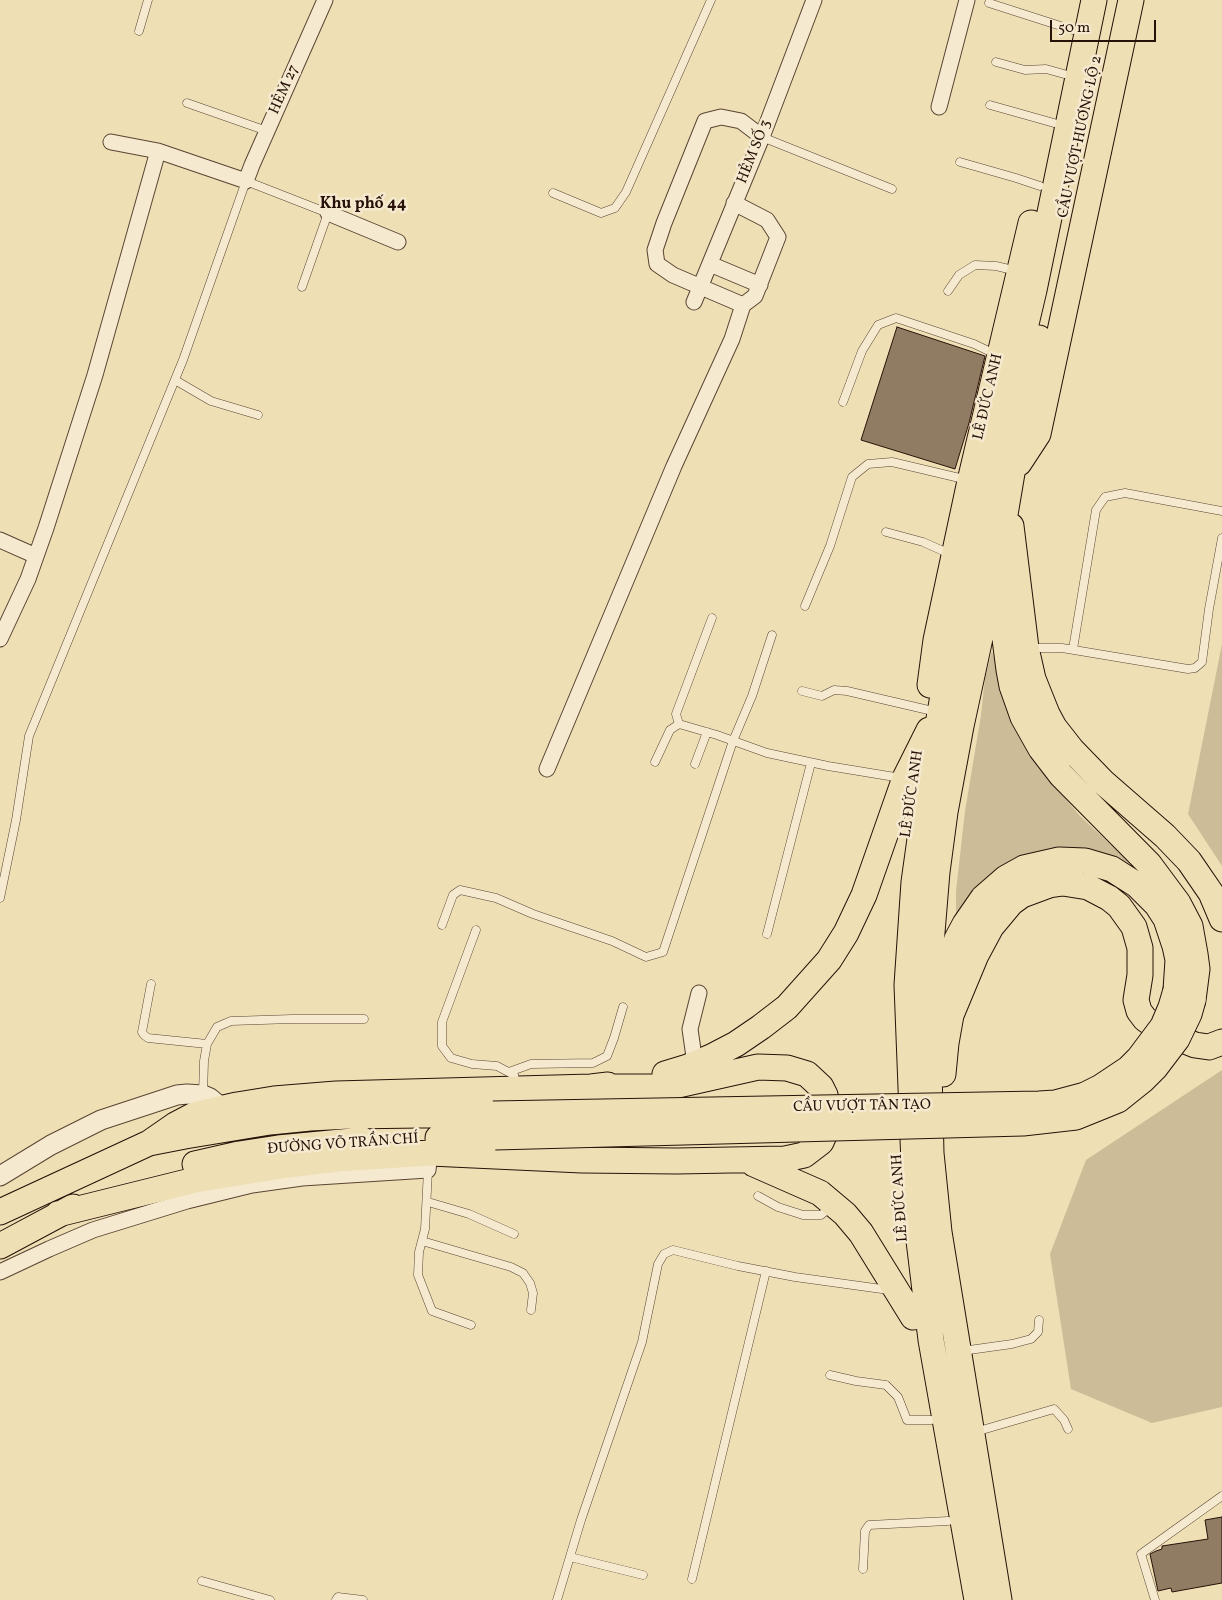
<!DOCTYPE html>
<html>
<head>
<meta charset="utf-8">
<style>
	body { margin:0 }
	#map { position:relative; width:1222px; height:1600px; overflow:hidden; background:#efdfb5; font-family:Vollkorn,serif }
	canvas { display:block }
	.scale { position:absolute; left:1050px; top:20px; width:106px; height:22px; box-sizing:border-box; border:2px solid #281108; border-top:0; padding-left:6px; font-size:15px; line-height:18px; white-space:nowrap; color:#281108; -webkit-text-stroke:4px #f5eacf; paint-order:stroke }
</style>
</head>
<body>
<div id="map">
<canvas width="1222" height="1600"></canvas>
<div class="scale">50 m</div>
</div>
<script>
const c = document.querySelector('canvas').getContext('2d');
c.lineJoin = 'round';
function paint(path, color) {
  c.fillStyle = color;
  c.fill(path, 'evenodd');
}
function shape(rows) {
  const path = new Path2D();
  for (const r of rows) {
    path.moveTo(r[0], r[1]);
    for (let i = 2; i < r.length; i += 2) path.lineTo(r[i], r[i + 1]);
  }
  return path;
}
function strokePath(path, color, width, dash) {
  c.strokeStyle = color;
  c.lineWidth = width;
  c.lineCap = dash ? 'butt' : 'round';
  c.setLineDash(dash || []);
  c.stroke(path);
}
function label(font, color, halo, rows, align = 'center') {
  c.font = font + ' Vollkorn,serif';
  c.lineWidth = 5;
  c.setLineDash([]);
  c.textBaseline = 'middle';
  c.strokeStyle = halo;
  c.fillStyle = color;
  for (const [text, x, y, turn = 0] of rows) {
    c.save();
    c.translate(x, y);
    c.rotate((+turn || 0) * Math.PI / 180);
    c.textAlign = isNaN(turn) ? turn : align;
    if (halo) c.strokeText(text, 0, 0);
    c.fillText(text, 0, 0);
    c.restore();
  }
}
paint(shape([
	[1222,644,1222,866,1188,814],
	[992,651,998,672,1054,785,1080,816,1141,873,1085,853,956,917,956,891,965,811,981,715,985,678],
	[1222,1070,1222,1407,1152,1423,1071,1389,1050,1254,1086,1160]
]), '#cdbc98');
const building = shape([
	[897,327,985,356,969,423,955,469,861,440,897,327],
	[1222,1517,1222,1583,1172,1592,1171,1588,1158,1591,1150,1554,1156,1551,1162,1549,1162,1546,1208,1539,1205,1520,1222,1517]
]);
paint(building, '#8f7c62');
strokePath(building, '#281108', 1);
const service = shape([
	[989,3,1073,30],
	[139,31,148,0],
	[996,62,1025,70,1046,69,1064,74],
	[187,103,267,131],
	[990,105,1054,123],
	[762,137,892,189],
	[960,162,1016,178,1040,186],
	[553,193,601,213,615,208,626,192,711,0],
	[948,291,959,275,975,265,996,266,1017,271],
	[175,380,211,401,258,415],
	[843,402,862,351,878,325,896,318,974,344,997,355],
	[886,532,923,542,950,554],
	[805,606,830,546,852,477,868,464,892,462,968,480],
	[712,618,676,714,679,724,717,735,767,753,828,766,901,778],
	[1029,648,1062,648,1188,669,1195,668,1202,662,1209,609,1222,538],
	[1073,649,1096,510,1105,497,1125,493,1222,511],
	[802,691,822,696,834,690,847,691,937,712],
	[655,762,670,730,679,724],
	[695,764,707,732],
	[0,898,16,820,29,736,183,360,246,181,328,213,302,287],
	[442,925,453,895,460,890,496,898,533,914,612,941,646,957,663,952,733,741,752,696,772,635],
	[476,930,442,1022,442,1046,451,1058,472,1064,497,1066,514,1075,516,1085],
	[767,934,811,763],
	[151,984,142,1032,144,1035,148,1038,207,1044],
	[509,1072,531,1064,593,1063,607,1056,614,1038,623,1007],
	[203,1095,204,1061,207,1044,217,1027,231,1021,292,1019,364,1019],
	[428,1170,425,1229,419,1252,418,1275,432,1311,471,1325],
	[758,1196,778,1207,803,1215,821,1215,831,1207],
	[428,1202,469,1214,514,1234],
	[422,1241,511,1267,523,1273,530,1283,533,1293,531,1310],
	[969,1350,1012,1344,1031,1339,1038,1332,1039,1320],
	[830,1375,856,1381,886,1385,898,1397,907,1420,931,1420],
	[982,1430,1054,1409,1064,1420,1068,1429],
	[570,1557,643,1575],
	[863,1569,865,1531,869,1525,948,1521],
	[692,1579,766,1271],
	[202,1581,270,1600],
	[336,1600,338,1597,363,1600],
	[557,1600,581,1520,642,1342,658,1264,664,1254,673,1250,738,1266,795,1277,889,1290],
	[1155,1600,1141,1554,1222,1496]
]);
const minor = shape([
	[939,107,967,0],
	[111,142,158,151,246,181,252,165,325,0],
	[328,213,398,242],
	[710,264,760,285],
	[694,302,762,137,814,0],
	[743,305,673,275,657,264,655,250,664,223,705,121,721,117,741,121,762,137],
	[0,540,36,556],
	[0,639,28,579,46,528,95,375,158,151],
	[547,769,674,466,732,339,743,305,755,296,778,237,767,220,734,203],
	[695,1064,690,1029,699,993],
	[0,1272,49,1249,93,1230,187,1201,252,1185,302,1178,428,1170,430,1153]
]);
const tertiary = shape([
	[0,1176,51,1145,101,1120,177,1095,187,1094,203,1095,210,1098,222,1108]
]);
const trunk = shape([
	[1019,463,1038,434,1131,0],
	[1011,526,1026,648,1033,679,1047,714,1054,727,1072,750,1103,782,1165,836,1189,861,1211,893,1222,919],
	[1000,581,1004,631,1009,670,1012,686,1023,717,1041,749,1061,775,1149,864,1178,903,1190,926,1195,954,1197,969,1193,1000],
	[930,685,936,640,970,481,1031,223],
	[936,1003,957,939,965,924,983,898,1006,878,1024,868,1059,860,1085,861,1112,869,1137,885,1157,905,1166,919,1175,946,1178,960,1176,990],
	[665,1074,688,1067,711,1057,736,1044,761,1027,787,1007,829,960,846,933,864,895,905,778,929,730],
	[943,1074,946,1043,951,1015,976,955,991,927,1011,903,1022,895,1049,885,1063,883,1088,887,1109,898,1119,906,1134,927,1140,948,1140,975,1136,1000,1139,1011,1145,1019,1165,1033,1195,1045,1209,1047,1222,1042],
	[438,1138,495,1137],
	[149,1143,175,1125,194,1115,237,1105,274,1099,336,1094,591,1087,608,1085],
	[195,1164,239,1154,278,1148,363,1140],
	[754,1164,820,1193,845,1214,861,1233,913,1317],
	[0,1212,149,1143,185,1136,270,1122,310,1118,349,1116,493,1114],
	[58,1214,195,1180,288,1165,338,1159,430,1153,582,1160,677,1161,785,1159,804,1155,821,1142,825,1133,829,1115,825,1095,821,1087,807,1074,787,1068,758,1067,669,1087,591,1087],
	[0,1246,73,1207],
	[977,1600,931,1340,916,1216,907,985,914,882,928,782,944,690,1007,404,1034,290,1094,0],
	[999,1600,939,1232,931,1153,928,1028,929,969,937,872,945,812,961,726,999,550,1012,473,1039,338]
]);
strokePath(service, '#5a4433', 9);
strokePath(minor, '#5a4433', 17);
strokePath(tertiary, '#5a4433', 21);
strokePath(trunk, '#281108', 27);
strokePath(service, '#f5eacf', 8);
strokePath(minor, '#f5eacf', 15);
strokePath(tertiary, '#f5eacf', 19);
strokePath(trunk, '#efdfb5', 25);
const trunkBridge = shape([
	[493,1114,1039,1104,1055,1103,1085,1095,1101,1087,1128,1069,1139,1058,1163,1026,1171,1007,1176,990],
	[495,1137,1023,1123,1076,1117,1118,1100,1143,1080,1155,1068,1177,1039,1189,1014,1193,1000]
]);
strokePath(trunkBridge, '#281108', 27, []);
strokePath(trunkBridge, '#efdfb5', 25);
label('15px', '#281108', '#f5eacf', [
	["HẺM 27",285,90,-66],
	["CẦU VƯỢT HƯƠNG LỘ 2",1081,137,-78],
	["HẺM SỐ 3",755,152,-68],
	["LÊ ĐỨC ANH",989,397,-77],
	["LÊ ĐỨC ANH",913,794,-82],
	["CẦU VƯỢT TÂN TẠO",862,1107,-1],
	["ĐƯỜNG VÕ TRẦN CHÍ",343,1145,-4],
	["LÊ ĐỨC ANH",901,1198,-94]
]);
label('bold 16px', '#281108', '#f5eacf', [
	["Khu phố 44",363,205]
]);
</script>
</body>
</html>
